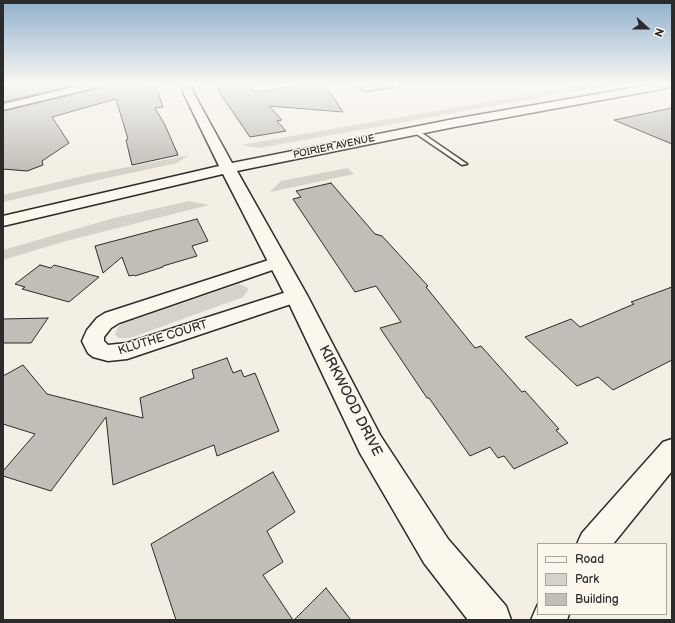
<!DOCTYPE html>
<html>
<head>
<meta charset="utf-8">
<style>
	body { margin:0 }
	#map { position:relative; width:675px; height:623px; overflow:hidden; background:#f3efe4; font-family:"Balsamiq Sans",sans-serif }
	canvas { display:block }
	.frame { position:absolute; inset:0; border:4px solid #2b2b2b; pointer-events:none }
	.legend { position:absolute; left:537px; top:543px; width:130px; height:72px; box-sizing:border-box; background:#fbf7ec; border:1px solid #a8a59f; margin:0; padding:5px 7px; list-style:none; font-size:12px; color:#2b2b2b }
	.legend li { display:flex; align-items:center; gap:8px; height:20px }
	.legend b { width:20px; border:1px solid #a8a59f }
	.north { position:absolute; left:627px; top:8px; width:40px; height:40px; -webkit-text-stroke:3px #fbf7ec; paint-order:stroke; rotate:111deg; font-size:11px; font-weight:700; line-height:16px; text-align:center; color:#2b2b2b }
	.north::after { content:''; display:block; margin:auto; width:14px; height:18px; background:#2b2b2b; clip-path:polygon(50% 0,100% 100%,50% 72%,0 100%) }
</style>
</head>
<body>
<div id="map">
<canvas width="675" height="623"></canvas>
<div class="frame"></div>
<ul class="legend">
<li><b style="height:5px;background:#fbf7ec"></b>Road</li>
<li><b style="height:11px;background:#d5d2c9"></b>Park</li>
<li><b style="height:11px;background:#c0beb6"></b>Building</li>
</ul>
<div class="north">N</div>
</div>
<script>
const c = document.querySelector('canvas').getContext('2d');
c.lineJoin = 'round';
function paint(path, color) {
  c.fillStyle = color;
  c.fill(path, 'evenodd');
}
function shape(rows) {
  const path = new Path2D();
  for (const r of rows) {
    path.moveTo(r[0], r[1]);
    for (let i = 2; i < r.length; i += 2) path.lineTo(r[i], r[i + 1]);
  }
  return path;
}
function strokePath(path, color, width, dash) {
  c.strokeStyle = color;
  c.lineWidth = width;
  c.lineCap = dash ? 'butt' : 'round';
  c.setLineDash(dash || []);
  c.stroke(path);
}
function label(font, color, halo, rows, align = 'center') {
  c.font = font + ' "Balsamiq Sans",sans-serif';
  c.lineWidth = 3;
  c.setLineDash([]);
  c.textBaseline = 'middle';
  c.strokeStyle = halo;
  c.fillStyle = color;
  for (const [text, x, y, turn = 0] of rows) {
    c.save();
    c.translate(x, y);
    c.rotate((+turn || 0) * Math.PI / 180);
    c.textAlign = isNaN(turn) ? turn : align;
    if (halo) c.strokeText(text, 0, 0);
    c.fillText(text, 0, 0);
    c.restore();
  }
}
paint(shape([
	[589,84,615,84,259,148,241,145],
	[189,155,177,163,116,176,3,202,3,195,87,175],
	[347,168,354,174,270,192,281,181],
	[189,201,209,205,66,241,3,260,3,250,114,218],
	[239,284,247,287,248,290,243,297,238,299,130,338,118,338,115,334,118,327,122,324]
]), '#d5d2c9');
const building = shape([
	[12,84,80,84,3,102,3,86,12,84],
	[104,84,148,84,148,87,156,86,163,107,155,108,165,125,178,155,132,165,126,140,128,139,116,99,52,117,69,143,42,161,43,165,27,171,3,169,3,111,102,87,104,84],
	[224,84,248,84,255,92,297,86,296,84,324,84,343,112,269,106,282,120,277,121,286,131,250,137,217,89,226,87,224,84],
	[672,108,672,144,614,120,672,108],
	[331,183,375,234,382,236,428,286,426,287,475,348,481,346,522,392,525,391,559,429,556,430,568,443,514,469,504,456,498,458,490,447,470,456,429,398,427,398,380,328,401,322,376,286,355,292,293,199,301,197,296,191,331,183],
	[197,219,208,241,192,246,197,256,163,266,163,267,135,276,134,275,129,276,122,257,103,273,95,246,197,219],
	[40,265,51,268,54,265,99,277,69,302,22,289,25,287,15,284,40,265],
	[672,287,672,360,613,390,598,377,577,386,525,337,571,319,580,327,634,304,631,302,672,287],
	[48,318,31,343,3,343,3,319,48,318],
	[227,358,233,373,241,370,244,377,255,373,279,431,217,456,214,445,113,485,106,417,51,491,3,476,3,471,35,434,3,424,3,376,23,365,47,394,143,418,140,398,194,378,192,370,227,358],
	[273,472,295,512,267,531,283,562,263,575,293,620,176,620,151,544,273,472],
	[326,588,351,620,294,620,326,588]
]);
paint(building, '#c0beb6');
strokePath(building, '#2b2b2b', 1);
const lane = shape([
	[412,129,416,129,467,164,462,165,412,131,412,129]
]);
const street = shape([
	[87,84,103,84,102,86,3,110,3,104,87,84],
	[356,84,368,85,395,84,391,87,366,91,356,84],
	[278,257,284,258,287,262,284,266,119,323,111,328,104,337,104,341,108,345,127,343,296,289,303,290,306,295,303,300,127,359,108,361,93,357,88,353,82,341,87,330,97,318,105,313,278,257],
	[672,439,672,471,613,544,577,544,582,533,663,442,672,439],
	[538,604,538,614,569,614,567,620,531,620,538,604]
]);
const secondary = shape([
	[182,84,192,84,193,92,232,163,454,119,655,84,672,85,667,88,454,127,237,171,307,295,380,435,448,539,506,606,511,620,468,620,424,563,360,453,285,295,223,174,3,226,3,216,219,166,183,92,182,84]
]);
strokePath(lane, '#2b2b2b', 3);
strokePath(street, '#2b2b2b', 3);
strokePath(secondary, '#2b2b2b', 3);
paint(lane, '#fbf7ec');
paint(street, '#fbf7ec');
paint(secondary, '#fbf7ec');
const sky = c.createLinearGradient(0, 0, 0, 171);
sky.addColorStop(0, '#90b0cc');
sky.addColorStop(0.49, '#faf8f3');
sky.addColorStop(1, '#faf8f300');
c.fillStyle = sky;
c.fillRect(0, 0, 675, 171);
label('10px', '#2b2b2b', '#fbf7ec', [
	["POIRIER AVENUE",334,147,-12]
]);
label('12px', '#2b2b2b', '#fbf7ec', [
	["KLUTHE COURT",163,338,-17]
]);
label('14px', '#2b2b2b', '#fbf7ec', [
	["KIRKWOOD DRIVE",350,401,63]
]);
</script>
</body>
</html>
